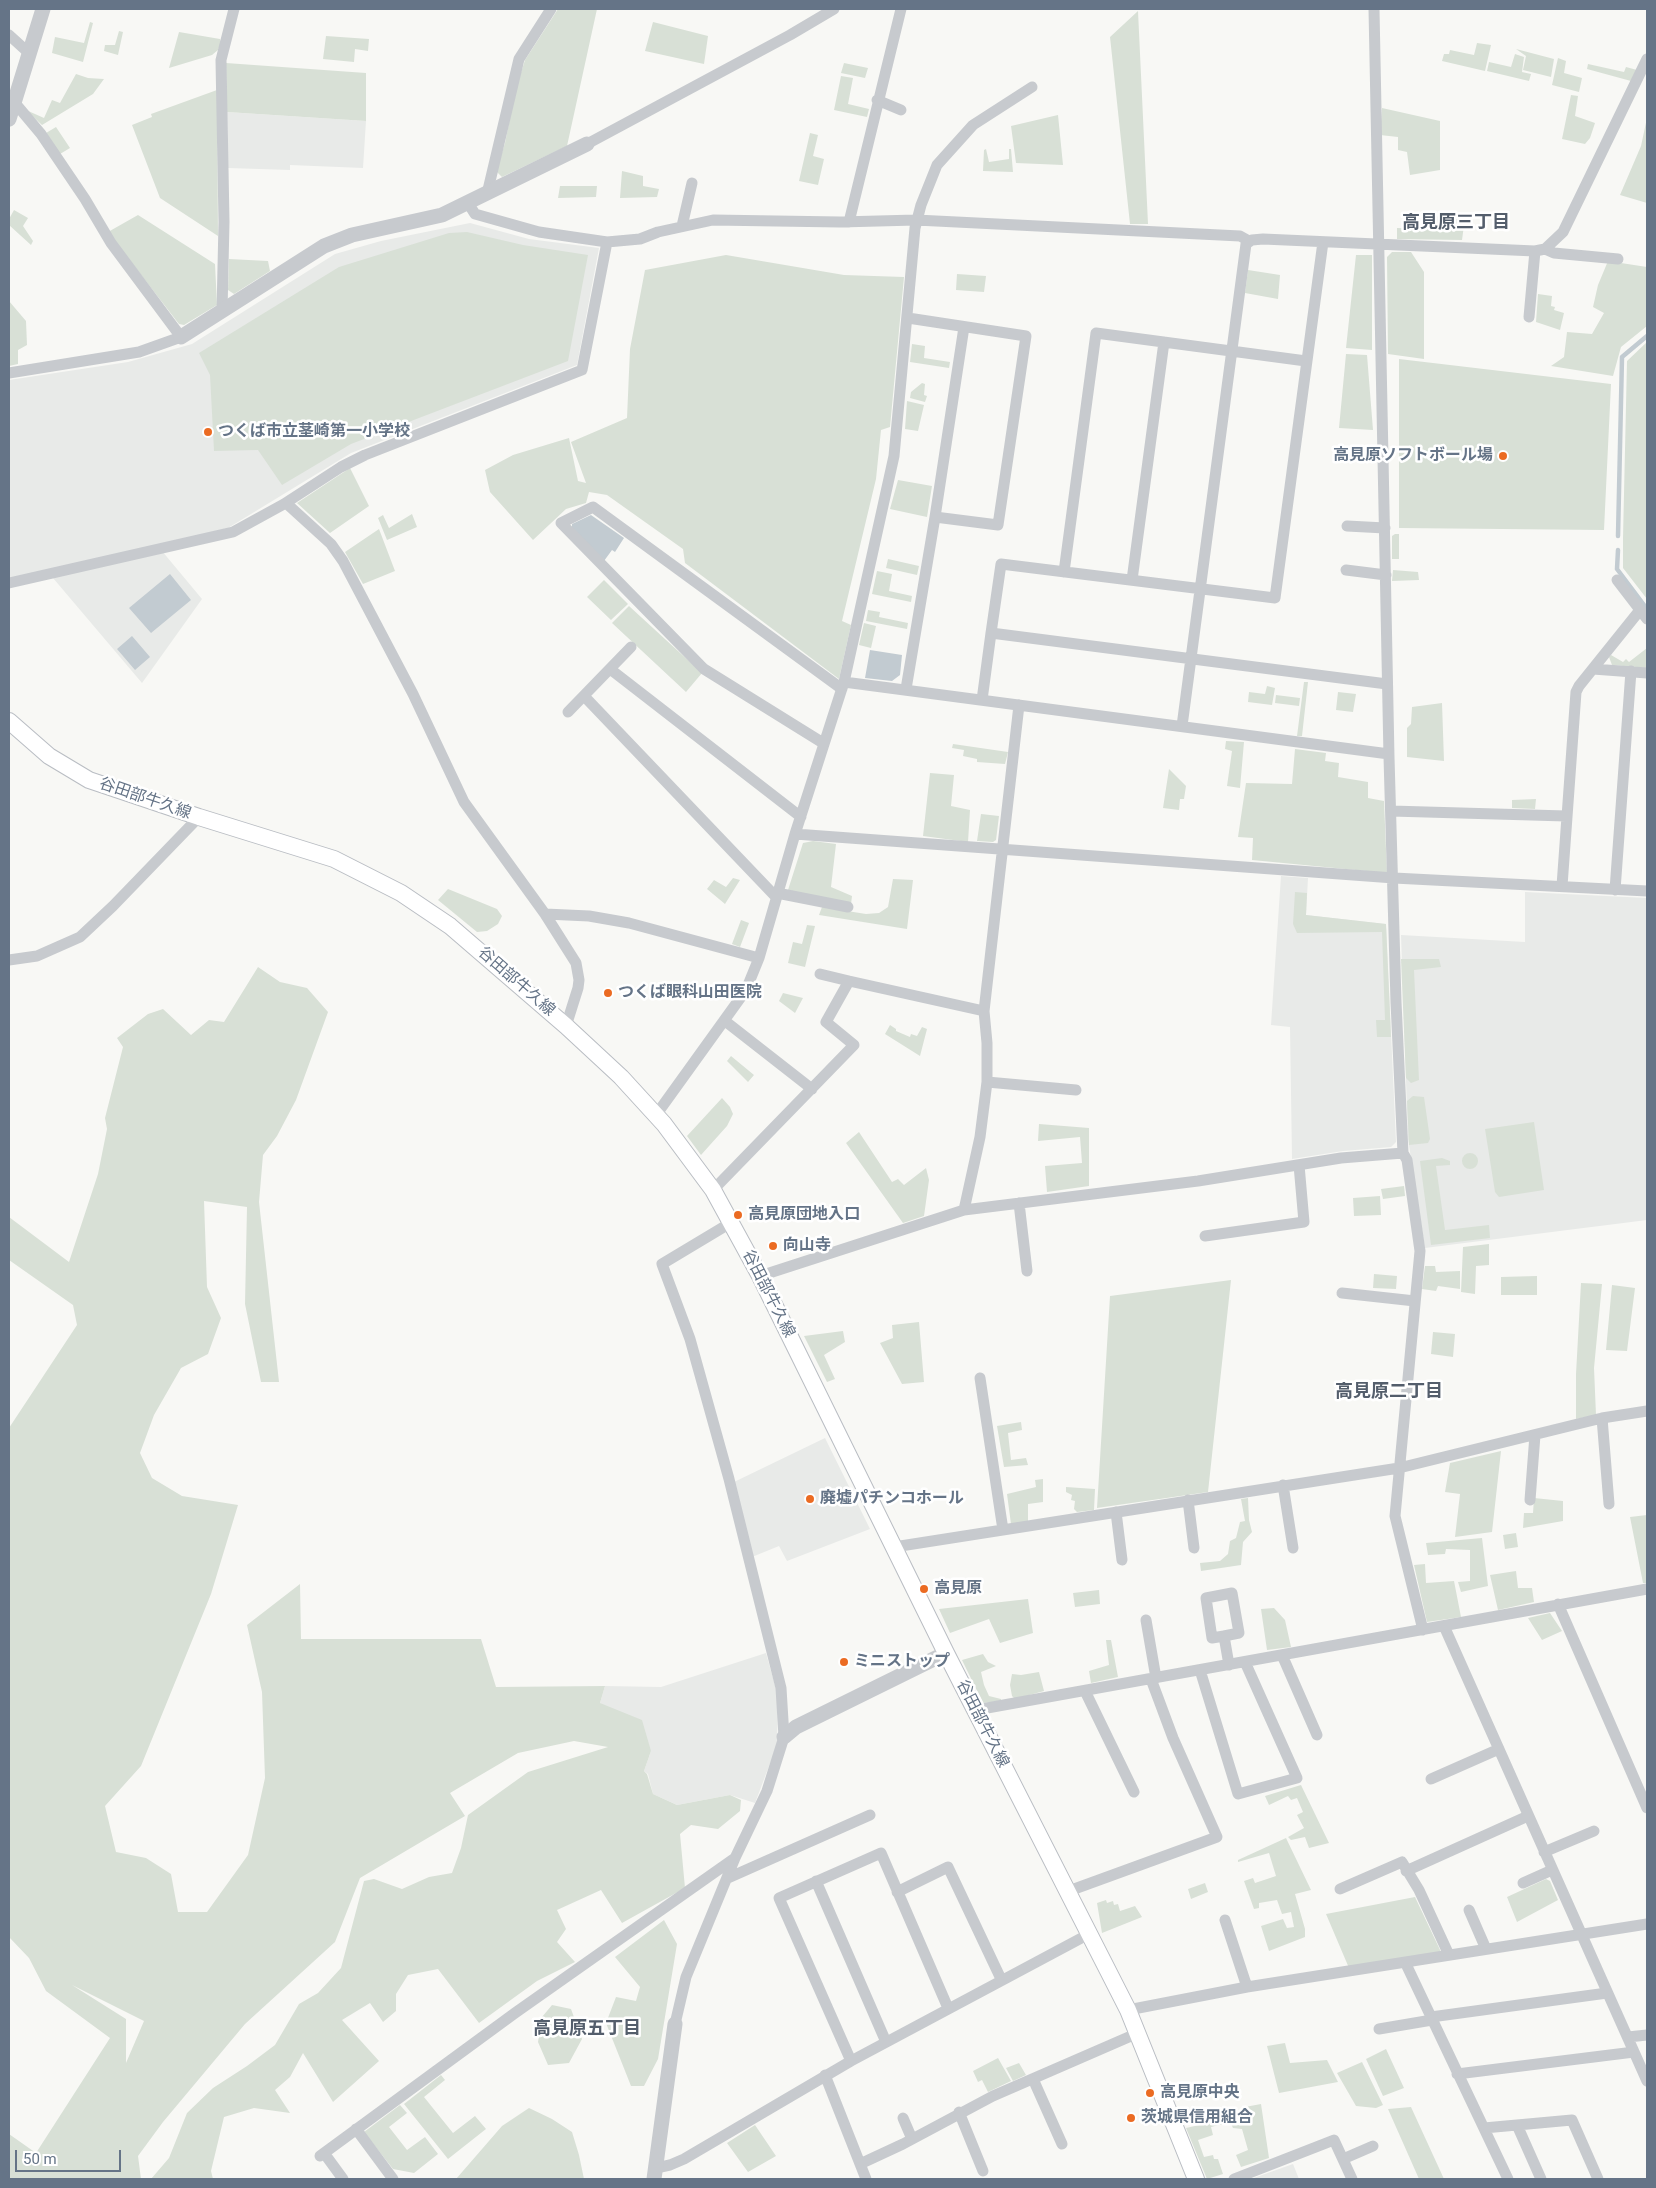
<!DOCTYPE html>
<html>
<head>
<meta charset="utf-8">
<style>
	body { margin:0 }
	#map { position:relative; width:1656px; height:2188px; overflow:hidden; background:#f8f8f5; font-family:Roboto,sans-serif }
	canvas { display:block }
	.frame { position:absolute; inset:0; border:10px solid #657487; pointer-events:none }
	.scale { position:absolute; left:15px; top:2150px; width:106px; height:22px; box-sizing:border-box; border:2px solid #657487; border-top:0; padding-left:6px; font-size:15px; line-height:18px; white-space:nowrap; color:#657487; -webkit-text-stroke:4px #fff; paint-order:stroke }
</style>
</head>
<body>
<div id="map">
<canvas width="1656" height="2188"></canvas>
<div class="frame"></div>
<div class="scale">50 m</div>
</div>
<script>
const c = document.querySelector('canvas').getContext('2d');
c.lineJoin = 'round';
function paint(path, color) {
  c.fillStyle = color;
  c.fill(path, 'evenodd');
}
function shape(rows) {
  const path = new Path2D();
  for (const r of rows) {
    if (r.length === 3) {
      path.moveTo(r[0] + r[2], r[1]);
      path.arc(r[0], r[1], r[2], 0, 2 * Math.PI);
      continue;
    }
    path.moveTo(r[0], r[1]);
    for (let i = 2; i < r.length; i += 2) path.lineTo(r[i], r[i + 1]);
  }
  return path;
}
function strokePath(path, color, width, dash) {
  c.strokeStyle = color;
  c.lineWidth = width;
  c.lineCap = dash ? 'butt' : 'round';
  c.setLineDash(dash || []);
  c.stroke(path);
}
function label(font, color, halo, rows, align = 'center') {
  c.font = font + ' Roboto,"Noto Sans JP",sans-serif';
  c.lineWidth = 5;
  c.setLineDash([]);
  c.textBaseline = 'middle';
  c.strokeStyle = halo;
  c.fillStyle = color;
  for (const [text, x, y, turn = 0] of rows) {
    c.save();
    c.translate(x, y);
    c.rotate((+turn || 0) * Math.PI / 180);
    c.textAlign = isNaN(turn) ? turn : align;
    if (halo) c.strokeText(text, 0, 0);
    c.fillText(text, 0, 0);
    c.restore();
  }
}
paint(shape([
	[227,112,366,121,363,168,290,165,290,170,228,168],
	[470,223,529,239,599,248,577,365,351,453,228,528,157,545,202,599,142,683,53,578,9,578,9,380,128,362,192,344,335,254,381,241],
	[1281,876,1308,878,1306,915,1386,924,1396,1142,1391,1147,1343,1151,1292,1159,1290,1027,1271,1025],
	[1525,892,1647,898,1647,1220,1425,1248,1408,1139,1401,935,1525,942],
	[825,1438,870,1529,787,1561,779,1546,752,1557,734,1482],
	[766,1653,778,1696,777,1745,755,1803,730,1795,677,1805,653,1794,648,1774,644,1771,651,1751,600,1703,605,1686,661,1687],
	[1293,2164,1299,2179,1251,2179]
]), '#e8eae8');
paint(shape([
	[558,9,597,9,567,146,502,177,496,171,505,143,516,88,525,60],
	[1138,11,1148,224,1130,224,1110,37],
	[90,22,93,23,83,62,52,53,55,37,84,43],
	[653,22,708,36,704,64,645,51],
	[119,31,123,32,118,55,104,51,105,45,115,45],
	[179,32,220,39,221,42,218,50,212,55,169,68],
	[326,36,369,39,368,51,355,49,354,62,323,59],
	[1477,43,1491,45,1485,71,1442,61,1444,54,1449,54,1450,50,1474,55],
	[1516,49,1554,59,1551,77,1523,70,1526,56],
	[1515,54,1524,57,1522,72,1531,74,1529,81,1487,71,1489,62,1511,67],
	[1558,58,1566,61,1564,73,1582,78,1579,92,1552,85],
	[226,63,366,73,366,121,227,112],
	[844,63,868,68,865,78,841,73],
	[1588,64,1624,72,1626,67,1637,70,1631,81,1587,69],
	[76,74,88,78,104,79,93,94,42,125,26,110,44,118,52,100,60,103],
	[841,76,853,78,848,104,869,109,867,117,834,110],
	[217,90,218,236,160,198,132,125,152,117,151,114],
	[1571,95,1578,96,1575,116,1595,123,1590,138,1585,144,1562,139],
	[1382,108,1440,121,1440,170,1410,175,1407,152,1398,150,1398,137,1380,135],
	[1058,115,1063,165,1016,163,1011,126],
	[1647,118,1647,203,1620,195,1641,146],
	[56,127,70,148,60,154,46,133],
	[810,133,818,135,813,156,824,159,818,185,799,181],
	[986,149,989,162,1009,159,1009,149,1011,149,1013,172,983,171,984,150],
	[622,171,643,176,643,186,659,189,657,197,620,198],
	[560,186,597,186,596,197,558,198],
	[14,210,28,218,23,226,33,241,31,245,9,225,9,219],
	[138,215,215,264,217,305,184,325,179,324,108,232],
	[1430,216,1465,218,1462,240,1397,239,1397,228,1428,229],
	[467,232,523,245,588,255,568,361,351,444,282,485,258,450,214,451,210,375,199,353,339,267,449,233],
	[1392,252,1411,252,1424,272,1424,359,1388,354,1387,257],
	[726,255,844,275,904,277,890,427,881,430,876,479,842,621,851,625,839,679,685,563,683,549,607,495,589,492,586,503,566,509,533,540,490,492,485,470,513,455,569,438,578,481,586,483,571,442,627,418,630,349,645,270],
	[1356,255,1372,255,1372,350,1346,348],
	[229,259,268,261,270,271,234,294,228,290],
	[1608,261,1647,267,1647,326,1621,347,1613,376,1551,366,1564,357,1567,332,1592,334,1604,313,1593,307,1598,285],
	[1248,270,1280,275,1278,299,1245,293],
	[957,274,986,276,984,292,956,290],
	[1538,294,1552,296,1551,306,1555,307,1554,310,1564,313,1560,330,1536,322],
	[9,301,26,321,27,345,18,350,18,364,9,366],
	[1647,342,1647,599,1623,568,1623,538,1627,361],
	[912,344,925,346,924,358,950,362,949,368,910,362],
	[1346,354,1367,355,1373,430,1339,428],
	[1399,359,1611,384,1604,530,1399,528],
	[922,383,925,384,924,395,927,396,925,402,910,398,911,392],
	[907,401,924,405,918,431,905,429],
	[350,468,369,506,330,533,297,503],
	[898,480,932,486,927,517,890,509],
	[412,514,417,527,387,540,378,518,383,515,389,528],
	[379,529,395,571,363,584,345,552],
	[1395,534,1399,534,1399,559,1392,559,1392,536],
	[888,559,919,566,917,575,886,568],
	[1393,570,1418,572,1419,580,1392,581],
	[877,571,892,574,889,591,912,596,911,602,872,594],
	[604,580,628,604,611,620,587,597],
	[629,606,702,673,686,692,612,623],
	[868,610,880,612,879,617,908,623,907,629,866,621],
	[864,623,876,626,871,648,859,645],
	[1647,648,1647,668,1612,665,1609,657,1611,655,1623,662,1626,659,1629,662],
	[1304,682,1308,682,1302,736,1297,736],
	[1267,686,1275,688,1272,705,1248,702,1249,692,1265,694],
	[1338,692,1356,694,1353,712,1336,710],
	[1276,695,1300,698,1299,706,1275,703],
	[1442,703,1444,761,1407,757,1407,728,1411,724,1412,707],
	[1226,741,1244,742,1240,788,1227,786,1232,751,1225,749],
	[953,744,1008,752,1005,764,977,762,977,759,963,756,964,750,952,748],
	[1295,749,1326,753,1325,761,1339,763,1338,777,1368,782,1368,798,1384,801,1387,873,1252,860,1253,838,1238,837,1246,783,1292,784],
	[1169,769,1186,786,1184,799,1180,799,1179,810,1163,808],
	[930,773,954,775,951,806,970,810,968,842,923,836],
	[1536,799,1535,809,1512,808,1512,800],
	[981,814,999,816,996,840,993,842,977,841],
	[813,841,836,844,831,887,852,896,851,904,788,890,803,843],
	[733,878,740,880,725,904,707,889,714,880,726,887],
	[893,879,913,880,907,929,819,915,822,907,866,914,879,913,888,907],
	[448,889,497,909,502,916,498,924,487,931,477,932,438,900],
	[1295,892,1307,893,1306,915,1386,924,1391,1037,1377,1037,1376,1020,1385,1020,1382,932,1297,933,1293,924],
	[741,920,749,923,740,947,732,944],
	[807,925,815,926,805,967,788,963,793,942,802,944],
	[1401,959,1439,959,1441,967,1414,970,1419,1080,1411,1083,1406,1078],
	[258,967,280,982,307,988,328,1012,296,1100,277,1136,263,1155,259,1202,279,1382,261,1382,245,1304,247,1207,204,1201,207,1287,221,1318,208,1354,181,1368,154,1415,140,1453,152,1478,182,1496,238,1505,211,1594,141,1766,105,1806,116,1852,146,1858,171,1874,178,1912,207,1912,248,1855,265,1778,262,1692,247,1625,300,1584,301,1639,481,1639,496,1687,605,1686,600,1703,642,1720,651,1751,644,1771,647,1774,653,1794,677,1805,730,1795,741,1800,740,1811,718,1829,691,1825,680,1834,685,1888,622,1923,601,1890,557,1910,566,1929,557,1942,575,1962,537,1981,479,2023,438,1969,408,1975,396,1994,396,2011,383,2022,370,2003,342,2020,379,2061,333,2102,303,2053,290,2077,275,2090,290,2113,254,2108,224,2117,211,2171,213,2179,151,2179,169,2158,187,2113,213,2088,247,2066,275,2045,299,2004,318,1993,341,1968,364,1881,374,1879,402,1889,429,1877,452,1873,461,1848,468,1815,528,1772,608,1747,574,1741,518,1753,450,1793,465,1816,360,1878,335,1942,245,2024,163,2122,138,2156,141,2179,9,2179,9,2134,36,2153,110,2038,46,1991,29,1958,9,1937,9,1428,77,1325,73,1305,9,1260,9,1217,69,1262,98,1174,107,1129,105,1118,123,1047,117,1038,148,1014,163,1009,191,1035,209,1020,224,1022],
	[72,1985,144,2021,126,2063,126,2019],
	[783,993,803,998,795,1013,779,1001],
	[890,1025,896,1029,896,1031,910,1037,911,1034,917,1036,922,1027,927,1029,920,1056,885,1034],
	[731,1056,754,1075,748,1082,727,1061],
	[1413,1096,1424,1097,1430,1139,1428,1143,1409,1145,1407,1101],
	[722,1098,730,1107,733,1114,727,1126,701,1155,687,1136],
	[1534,1122,1544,1190,1499,1197,1495,1192,1485,1129],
	[1039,1124,1089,1128,1089,1186,1047,1192,1045,1166,1082,1163,1080,1137,1038,1141],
	[859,1132,892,1182,898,1179,904,1185,926,1168,929,1180,924,1216,903,1223,846,1143],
	[1470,1161,8],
	[1442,1158,1450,1161,1450,1165,1436,1166,1445,1230,1489,1225,1490,1238,1431,1245,1420,1161],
	[1404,1186,1405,1196,1383,1199,1381,1189],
	[1380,1196,1381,1215,1354,1216,1353,1198],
	[1489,1244,1489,1265,1476,1266,1475,1294,1461,1292,1463,1247],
	[1425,1266,1435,1266,1436,1272,1460,1271,1460,1289,1438,1286,1436,1291,1422,1289],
	[1374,1274,1397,1276,1396,1289,1373,1288],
	[1537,1276,1537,1295,1501,1295,1501,1277],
	[1231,1280,1208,1492,1097,1508,1110,1296],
	[1581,1283,1602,1284,1594,1368,1596,1415,1576,1419,1576,1374],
	[1612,1285,1635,1288,1627,1351,1606,1350],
	[919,1322,924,1382,902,1384,880,1343,893,1338,892,1325],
	[843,1331,845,1342,824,1355,835,1379,827,1382,804,1336],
	[1433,1332,1455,1334,1453,1357,1431,1354],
	[1021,1422,1022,1430,1008,1433,1011,1460,1026,1458,1028,1465,1004,1467,997,1426],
	[1501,1451,1492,1532,1455,1537,1460,1494,1445,1492,1450,1463],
	[1043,1479,1043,1502,1028,1504,1028,1521,1011,1524,1007,1494,1036,1487,1035,1480],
	[1066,1487,1095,1489,1094,1510,1077,1512,1074,1509,1075,1501,1071,1500,1072,1495,1066,1492],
	[1248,1498,1249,1520,1252,1532,1243,1542,1241,1565,1201,1571,1200,1563,1220,1561,1228,1554,1230,1541,1236,1538,1240,1522,1245,1521,1241,1499],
	[1534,1498,1563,1501,1563,1521,1523,1528,1524,1513,1533,1513],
	[1647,1515,1647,1583,1643,1583,1630,1517],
	[1516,1533,1518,1547,1505,1549,1503,1535],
	[1482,1538,1488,1586,1461,1592,1458,1582,1470,1581,1470,1550,1446,1549,1445,1554,1428,1555,1426,1543],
	[1425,1564,1426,1583,1454,1581,1461,1617,1427,1622,1414,1565],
	[1516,1571,1518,1588,1532,1588,1534,1602,1498,1610,1490,1575],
	[1099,1590,1100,1604,1075,1607,1073,1593],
	[1028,1599,1033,1633,1000,1643,989,1619,950,1633,939,1609],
	[1274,1608,1285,1620,1291,1647,1267,1650,1261,1609],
	[1550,1613,1562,1631,1542,1640,1528,1618],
	[1106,1640,1111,1640,1118,1677,1091,1683,1089,1671,1109,1665],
	[983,1654,988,1662,996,1666,981,1672,984,1685,989,1696,1001,1699,1001,1701,983,1703,962,1660],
	[1039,1672,1044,1691,1015,1699,1012,1696,1010,1685,1012,1674,1021,1675],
	[1301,1785,1329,1843,1309,1848,1305,1837,1291,1840,1288,1837,1304,1828,1297,1815,1303,1812,1297,1798,1291,1800,1288,1796,1269,1805,1265,1796],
	[1286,1838,1311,1890,1295,1894,1305,1929,1305,1937,1269,1951,1261,1926,1283,1919,1287,1928,1294,1927,1291,1912,1282,1914,1277,1900,1259,1903,1259,1908,1254,1909,1244,1881,1253,1878,1255,1883,1276,1876,1269,1853,1238,1862,1238,1860],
	[1546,1879,1550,1881,1558,1900,1517,1922,1507,1897],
	[1205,1883,1208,1892,1191,1899,1188,1889],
	[1415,1897,1441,1952,1349,1968,1326,1914],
	[1106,1900,1107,1903,1113,1901,1114,1905,1118,1904,1120,1911,1135,1906,1142,1917,1102,1933,1097,1903],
	[664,1920,677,1944,658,2059,644,2086,631,2086,606,2023,616,1997,636,2001,640,1987,615,1957],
	[552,2005,571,2009,582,2039,569,2063,548,2065,538,2042,542,2017],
	[1285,2043,1290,2063,1327,2060,1338,2082,1279,2093,1267,2046],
	[1386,2049,1404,2088,1383,2096,1366,2059],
	[998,2058,1011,2081,988,2092,982,2080,978,2082,973,2071],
	[1362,2062,1383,2105,1376,2108,1356,2106,1337,2073],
	[1019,2063,1026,2075,1013,2081,1006,2068],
	[441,2075,445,2080,424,2097,453,2133,475,2116,486,2129,448,2159,404,2104],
	[1261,2104,1269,2158,1241,2167,1236,2155,1248,2150,1242,2129,1233,2128,1228,2117,1246,2115,1245,2107],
	[400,2105,407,2113,389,2127,407,2150,425,2137,438,2154,414,2173,393,2169,364,2132],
	[1411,2107,1444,2179,1419,2179,1388,2109],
	[529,2108,552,2119,572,2132,579,2155,584,2179,456,2179,502,2126],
	[1226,2119,1227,2123,1211,2127,1213,2135,1198,2140,1204,2157,1213,2155,1214,2159,1218,2159,1223,2174,1207,2179,1186,2128],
	[755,2125,776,2156,748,2172,727,2143]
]), '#d8e0d6');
paint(shape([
	[591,515,624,538,615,552,612,550,604,561,572,528,572,524],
	[170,574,191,600,151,633,129,608],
	[132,636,150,657,135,670,117,649],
	[870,650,902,655,900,675,892,681,865,678]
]), '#c2cbd1');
strokePath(shape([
	[1618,536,1622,357,1647,336],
	[1618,550,1617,569,1647,609]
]), '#c2cbd1', 4.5);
const secondary = shape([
	[9,721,49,756,89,780,199,817,334,859,401,893,450,926,566,1026,621,1077,664,1124,713,1190,760,1276,946,1653,1128,2010,1196,2179]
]);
strokePath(secondary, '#b9bdc3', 18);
strokePath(shape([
	[1374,9,1389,757,1396,1002,1403,1153,1407,1160,1420,1251,1395,1516,1423,1630],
	[9,35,30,54],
	[877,100,901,110],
	[587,144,790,35,834,9],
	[487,194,519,59,551,9],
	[468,203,475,214,539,232,607,242,640,239,658,232,713,220,840,222,916,220,1240,236,1249,241],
	[849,222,901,9],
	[682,226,692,183],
	[1545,249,1554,253,1618,259],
	[222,312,224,222,221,60,234,9],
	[1529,317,1535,251],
	[908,318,1026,336,998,525,935,517,964,327],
	[9,373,139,352,181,337,111,243,85,199,41,134,15,103],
	[286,503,331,544,343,561,413,694,464,802,545,914,576,963,579,980,578,988,566,1026],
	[1347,526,1385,528],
	[1346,570,1386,575],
	[1064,572,1096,333,1306,361],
	[1132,580,1164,342],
	[1617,580,1647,619],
	[9,583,233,532,284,504,341,467,365,455,582,370,607,242],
	[991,633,1001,564,1275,598,1323,242],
	[610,669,801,817],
	[1593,669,1647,673],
	[844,682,1389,754],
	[906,689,935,517],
	[584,696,776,897],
	[982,700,991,633,1387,684],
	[568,712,631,647],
	[1182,726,1246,244,1252,240,1263,239,1535,251,1545,249,1563,232,1647,59],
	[823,743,704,669,561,523,593,507,842,689],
	[1391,811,1566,816],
	[795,834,1394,878,1647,891],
	[1562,886,1576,692,1579,686,1640,610],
	[1615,890,1631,671],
	[777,893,848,907],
	[545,914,589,916,629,923,759,958],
	[9,960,37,956,80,937,113,906,199,817],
	[820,974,849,981],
	[725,1021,812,1089],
	[987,1082,1076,1090],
	[656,1115,746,990,759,958,795,834,844,682,894,456,915,228,921,205,937,165,973,125,1032,87],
	[713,1190,854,1045,826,1022,849,981,984,1011],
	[1019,1203,1027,1271],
	[964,1210,980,1137,987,1082,987,1043,984,1011,1019,705],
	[1205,1236,1304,1222,1299,1165],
	[760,1276,964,1210,1198,1181,1341,1158,1403,1153],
	[1342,1293,1415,1301],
	[980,1378,1003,1530],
	[1602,1418,1609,1504],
	[1283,1485,1293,1548],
	[1188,1500,1194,1548],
	[1530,1500,1535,1435],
	[1116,1512,1122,1560],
	[894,1547,1399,1468,1602,1418,1647,1411],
	[1558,1604,1647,1808],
	[1146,1620,1156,1678],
	[1444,1626,1647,2081],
	[1224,1636,1212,1638,1206,1598,1232,1593,1239,1633,1224,1636,1229,1665],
	[1282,1655,1317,1735],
	[1200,1670,1238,1794,1297,1778,1245,1662],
	[1085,1691,1134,1792],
	[976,1710,1647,1589],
	[1431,1779,1499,1749],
	[1544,1852,1594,1831],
	[1406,1871,1528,1816],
	[728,1878,870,1815],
	[816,1881,886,2042],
	[1523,1883,1552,1870],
	[1340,1889,1402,1862,1419,1890,1449,1955],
	[897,1892,948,1867,1001,1979],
	[1066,1892,1217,1837,1173,1738,1151,1679],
	[1469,1910,1486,1949],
	[1225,1920,1247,1987],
	[1405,1962,1508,2179],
	[1128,2010,1247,1987,1647,1924],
	[1431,2017,1607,1993],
	[675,2024,686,1977,735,1858,767,1791,784,1737,781,1688,729,1479,690,1339,662,1264,732,1222],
	[1379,2029,1432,2020],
	[1628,2037,1647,2035],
	[851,2061,779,1898,881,1853,948,2008],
	[1457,2074,1634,2052],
	[825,2075,866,2179],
	[1033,2079,1062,2144],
	[959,2112,983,2171],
	[903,2118,912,2139],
	[1517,2125,1541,2179],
	[1484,2128,1572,2120,1598,2179],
	[356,2129,393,2179],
	[324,2153,343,2179],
	[320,2156,515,2013,735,1858],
	[1343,2159,1373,2146],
	[860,2164,903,2144,993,2096,1138,2033],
	[656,2168,670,2165,684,2159,851,2061,1089,1934],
	[1234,2179,1334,2140,1352,2179]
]), '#c7cace', 11);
strokePath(shape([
	[9,119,43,9],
	[181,337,324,246,352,235,442,215,587,144],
	[784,1737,796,1727,946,1653],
	[654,2179,675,2024]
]), '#c7cace', 15);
strokePath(secondary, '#fff', 16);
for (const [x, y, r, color] of [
	[208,432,5,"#eb6b22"],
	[1503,456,5,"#eb6b22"],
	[608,993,5,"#eb6b22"],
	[738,1215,5,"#eb6b22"],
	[773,1246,5,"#eb6b22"],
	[810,1499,5,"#eb6b22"],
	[924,1589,5,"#eb6b22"],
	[844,1662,5,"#eb6b22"],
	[1150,2093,5,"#eb6b22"],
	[1131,2118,5,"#eb6b22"]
]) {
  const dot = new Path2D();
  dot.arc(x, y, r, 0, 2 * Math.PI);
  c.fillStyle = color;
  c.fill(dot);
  strokePath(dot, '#fff', 2);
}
label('bold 16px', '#657487', '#fff', [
	["つくば市立茎崎第一小学校",218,432],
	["高見原ソフトボール場",1493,456,"right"],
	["つくば眼科山田医院",618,993],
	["高見原団地入口",748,1215],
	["向山寺",783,1246],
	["廃墟パチンコホール",820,1499],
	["高見原",934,1589],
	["ミニストップ",854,1662],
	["高見原中央",1160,2093],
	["茨城県信用組合",1141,2118]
], 'left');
label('16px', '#657487', '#fff', [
	["谷田部牛久線",145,799,19],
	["谷田部牛久線",516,982,41],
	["谷田部牛久線",768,1294,63],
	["谷田部牛久線",982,1724,63]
]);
label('bold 18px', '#545e6c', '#fff', [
	["高見原三丁目",1456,223],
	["高見原二丁目",1389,1392],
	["高見原五丁目",587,2029]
]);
</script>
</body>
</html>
